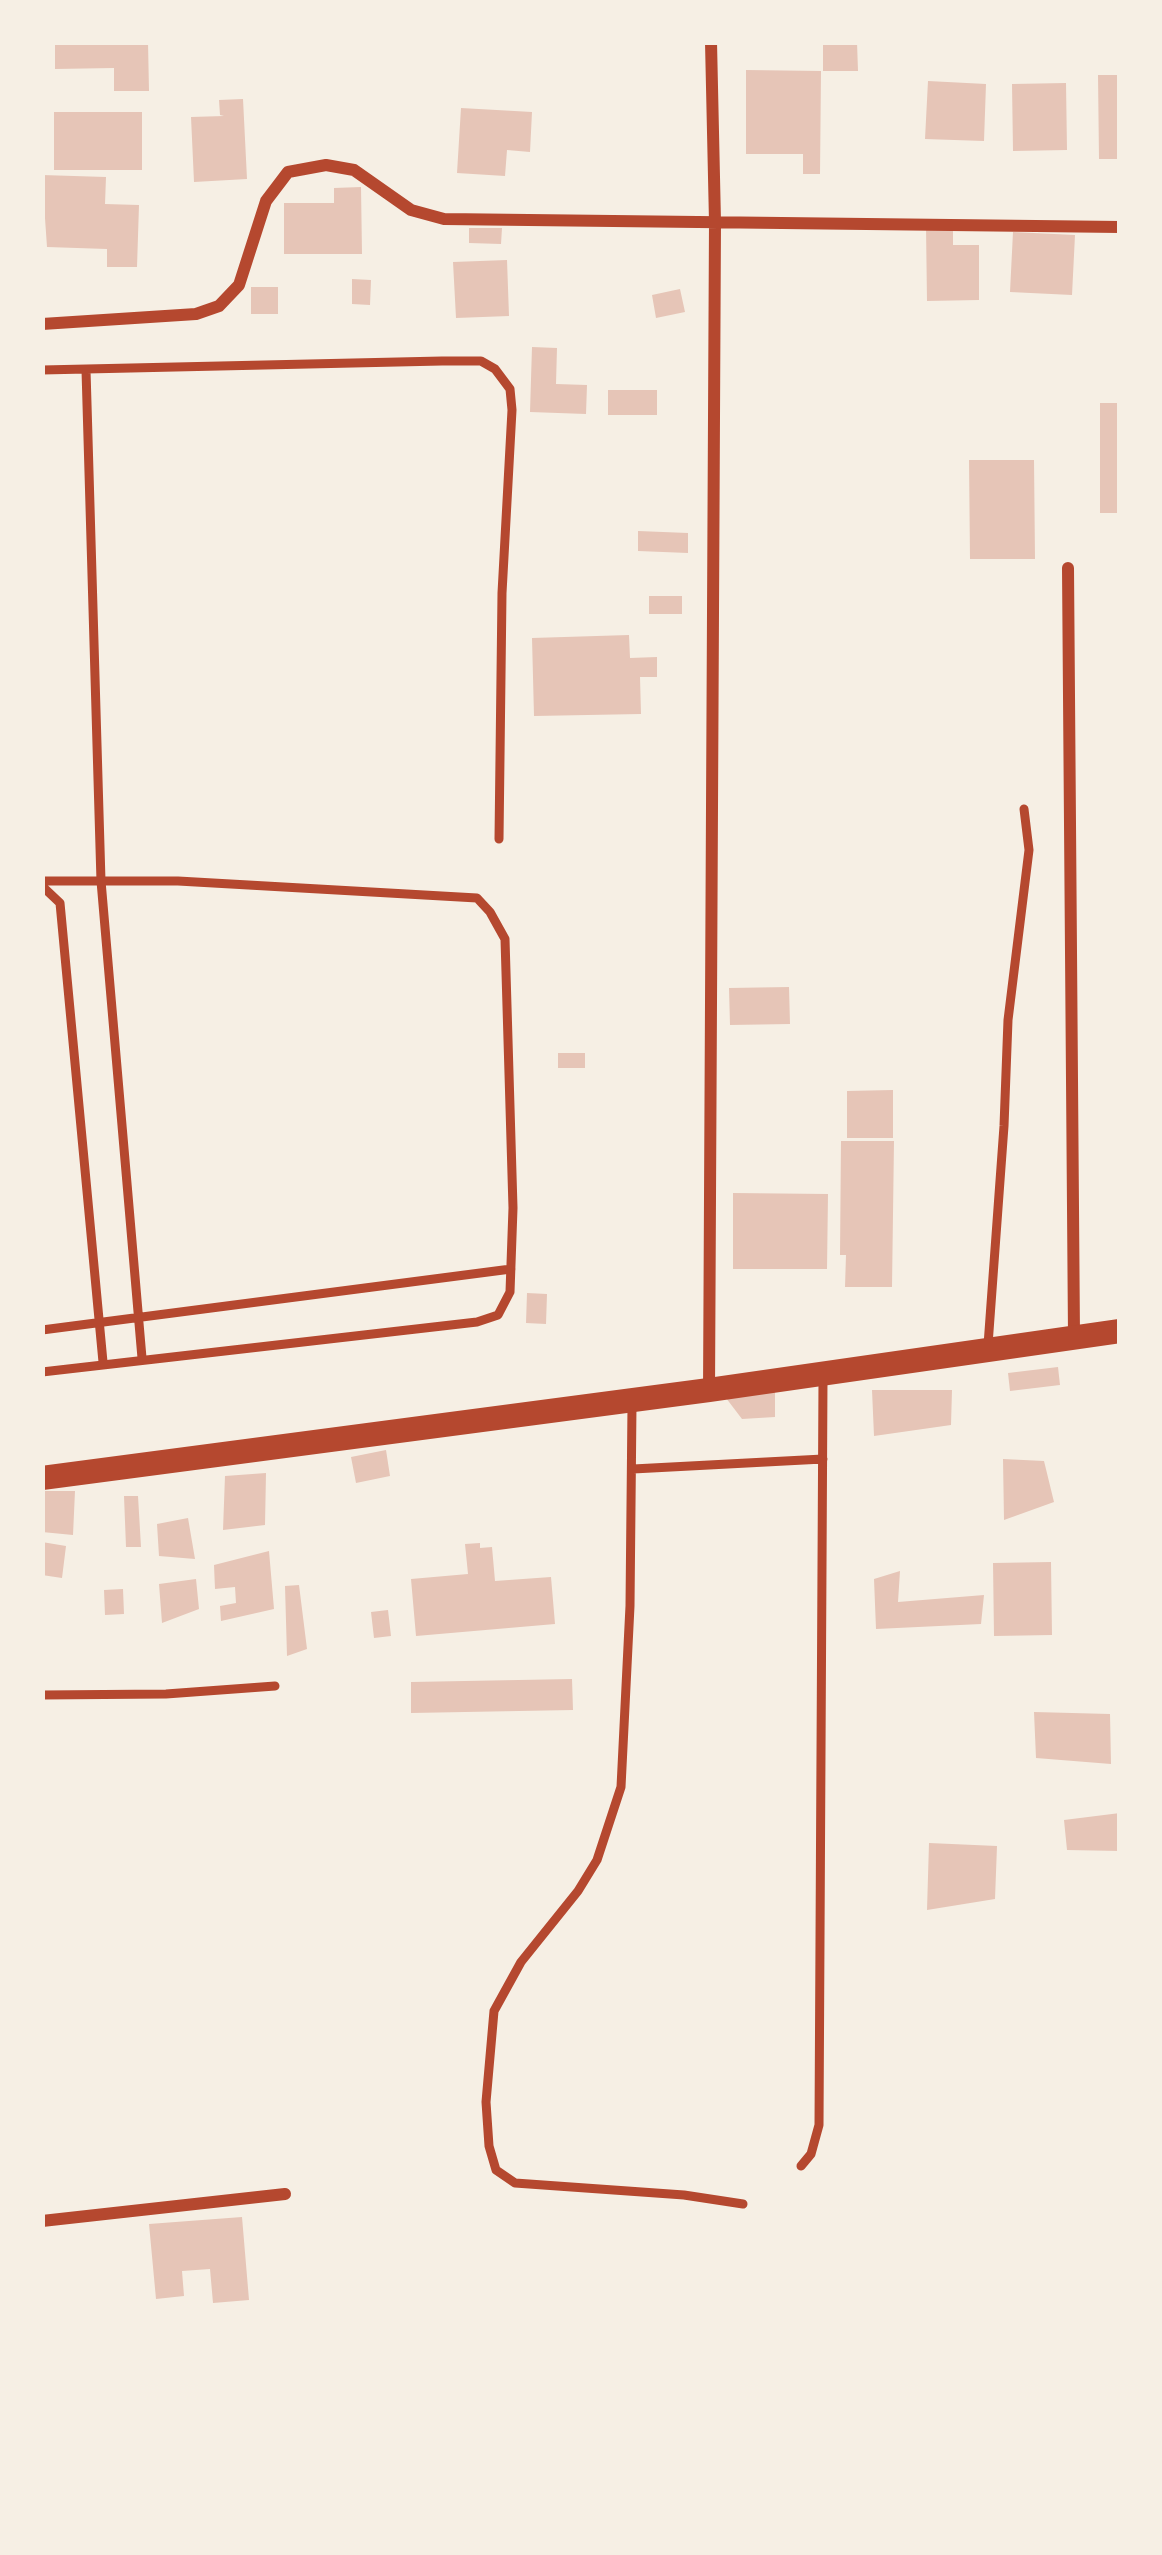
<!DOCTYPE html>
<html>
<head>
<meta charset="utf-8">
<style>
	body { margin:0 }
	#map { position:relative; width:1162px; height:2555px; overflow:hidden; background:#f6efe4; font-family:Raleway,sans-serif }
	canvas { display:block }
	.frame { position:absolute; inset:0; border:45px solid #f6efe4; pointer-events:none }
</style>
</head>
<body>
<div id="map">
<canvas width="1162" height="2555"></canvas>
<div class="frame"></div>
</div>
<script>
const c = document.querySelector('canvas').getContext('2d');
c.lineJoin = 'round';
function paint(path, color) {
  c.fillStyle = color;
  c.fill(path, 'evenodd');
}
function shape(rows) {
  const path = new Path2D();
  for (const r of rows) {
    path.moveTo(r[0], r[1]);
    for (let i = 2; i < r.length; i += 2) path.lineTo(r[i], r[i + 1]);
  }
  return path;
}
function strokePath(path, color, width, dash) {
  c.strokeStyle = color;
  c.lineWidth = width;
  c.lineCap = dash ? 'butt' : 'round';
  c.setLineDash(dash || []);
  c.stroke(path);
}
paint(shape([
	[55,42,148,42,149,91,114,91,114,68,55,69],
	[823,42,857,42,858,71,823,71],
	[746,70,821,71,820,174,803,174,803,154,746,154],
	[1098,75,1120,75,1120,159,1099,159],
	[928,81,986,84,984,141,925,139],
	[1066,83,1067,150,1013,151,1012,84],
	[243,99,247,179,194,182,191,117,224,116,220,115,219,100],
	[461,108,532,112,530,152,507,150,505,176,457,173],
	[54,112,142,112,142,170,54,170],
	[42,175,106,177,105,204,139,205,137,267,107,267,107,249,47,247],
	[361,187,362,254,284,254,284,203,334,203,334,188],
	[926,226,953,226,953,245,979,245,979,300,927,301],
	[469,228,502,228,501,244,469,243],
	[1013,232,1075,235,1072,295,1010,292],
	[507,260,509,316,456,318,453,262],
	[352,279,371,280,370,305,352,304],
	[251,287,278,287,278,314,251,314],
	[680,289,685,312,656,318,652,295],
	[532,347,557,348,556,384,587,385,586,414,530,412],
	[608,390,657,390,657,415,608,415],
	[1100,403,1120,403,1120,513,1100,513],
	[969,460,1034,460,1035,559,970,559],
	[638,531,688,533,688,553,638,551],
	[649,596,682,596,682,614,649,614],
	[629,635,630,658,657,657,657,677,640,677,641,714,534,716,532,638],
	[789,987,790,1024,730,1025,729,988],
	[558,1053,585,1053,585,1068,558,1068],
	[893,1090,893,1138,847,1138,847,1091],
	[841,1141,894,1141,892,1287,845,1287,846,1255,840,1255],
	[733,1193,828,1194,827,1269,733,1269],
	[527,1293,547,1294,546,1324,526,1323],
	[1058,1367,1060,1385,1010,1391,1008,1373],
	[775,1389,775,1417,742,1419,726,1398],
	[872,1390,952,1390,951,1425,874,1436],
	[386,1450,390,1476,356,1483,351,1457],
	[1003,1459,1044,1461,1054,1502,1004,1520],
	[266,1473,265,1525,223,1530,225,1476],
	[42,1491,75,1491,73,1535,42,1532],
	[124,1496,138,1496,141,1547,126,1547],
	[188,1518,195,1559,159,1556,157,1524],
	[42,1542,66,1546,62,1578,42,1575],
	[480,1543,480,1548,492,1547,495,1581,551,1577,555,1624,416,1636,411,1579,468,1574,465,1544],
	[269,1551,274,1609,221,1621,220,1606,236,1603,235,1587,215,1589,214,1565],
	[1051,1562,1052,1635,994,1636,993,1563],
	[900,1571,898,1602,984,1595,981,1624,876,1629,874,1579],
	[196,1579,199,1609,162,1623,159,1584],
	[299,1585,307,1649,287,1656,285,1586],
	[123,1589,124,1614,105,1615,104,1590],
	[388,1610,391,1636,374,1638,371,1612],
	[572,1679,573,1710,411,1713,411,1682],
	[1034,1712,1110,1714,1111,1764,1036,1758],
	[1120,1813,1120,1851,1067,1850,1064,1820],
	[929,1843,997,1846,995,1899,927,1910],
	[242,2217,249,2300,213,2303,210,2269,182,2271,184,2296,156,2299,149,2224]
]), '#e6c5b7');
strokePath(shape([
	[42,370,442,361,481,361,495,369,510,389,512,410,502,593,499,839],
	[86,370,101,881,142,1358],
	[42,881,178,881,477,898,490,912,505,939,513,1208,510,1292,498,1315,477,1322,42,1372],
	[42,886,60,903,103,1362],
	[42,1330,511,1269],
	[988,1345,1004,1126,1008,1020,1029,850,1024,809],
	[632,1405,630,1606,621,1787,597,1860,578,1891,521,1962,494,2011,486,2102,489,2146,496,2170,515,2183,684,2195,743,2204],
	[633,1469,823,1459],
	[42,1695,166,1694,275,1686],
	[801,2166,811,2154,819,2125,823,1379]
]), '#b5482f', 9);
strokePath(shape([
	[42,324,196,314,219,306,239,285,266,201,288,172,326,165,354,170,411,210,444,219,1120,227],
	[1068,568,1074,1336],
	[709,1390,715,222,711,42],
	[42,2221,285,2194]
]), '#b5482f', 12);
strokePath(shape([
	[42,1478,709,1390,1120,1331]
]), '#b5482f', 24);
</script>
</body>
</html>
